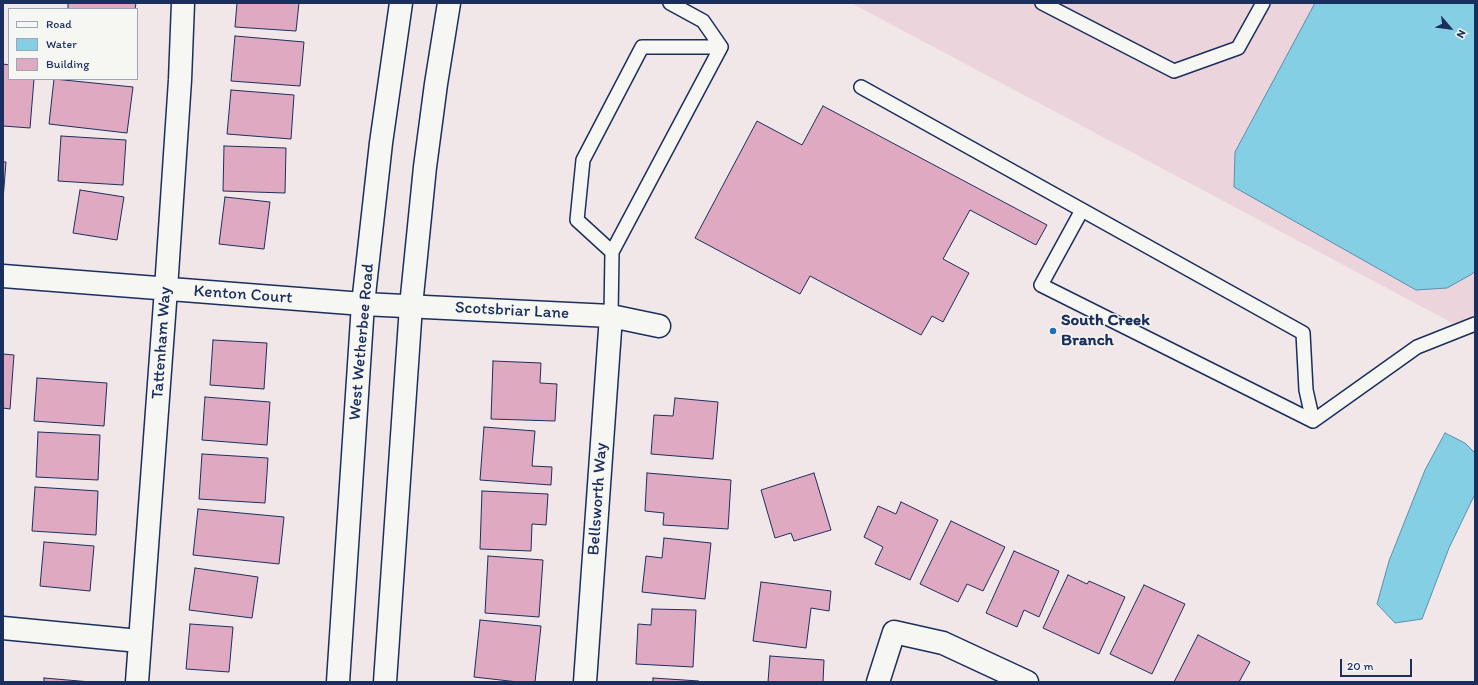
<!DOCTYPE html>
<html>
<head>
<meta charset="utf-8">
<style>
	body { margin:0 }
	#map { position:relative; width:1478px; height:685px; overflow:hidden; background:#f1e7e8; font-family:Itim,sans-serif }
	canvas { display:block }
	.frame { position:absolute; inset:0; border:4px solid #1b2f5e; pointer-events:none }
	.legend { position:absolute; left:8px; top:8px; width:130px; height:72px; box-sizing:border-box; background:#f6f6f2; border:1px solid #9ea6b7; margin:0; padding:5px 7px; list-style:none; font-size:12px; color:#1b2f5e }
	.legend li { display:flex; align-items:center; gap:8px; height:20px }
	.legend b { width:20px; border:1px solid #9ea6b7 }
	.north { position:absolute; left:1430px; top:8px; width:40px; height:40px; -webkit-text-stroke:3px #f6f6f2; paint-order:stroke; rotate:118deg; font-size:11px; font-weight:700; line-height:16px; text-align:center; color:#1b2f5e }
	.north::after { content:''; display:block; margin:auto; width:14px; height:18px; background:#1b2f5e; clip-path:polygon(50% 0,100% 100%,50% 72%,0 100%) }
	.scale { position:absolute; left:1340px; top:659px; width:72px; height:18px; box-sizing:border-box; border:2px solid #1b2f5e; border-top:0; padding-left:5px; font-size:12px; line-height:14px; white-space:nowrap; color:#1b2f5e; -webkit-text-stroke:3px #f6f6f2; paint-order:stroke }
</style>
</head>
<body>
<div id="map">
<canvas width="1478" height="685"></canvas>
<div class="frame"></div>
<ul class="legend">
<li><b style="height:5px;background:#f6f6f2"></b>Road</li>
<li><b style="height:11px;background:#84cfe4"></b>Water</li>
<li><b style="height:11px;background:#dfa9c2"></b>Building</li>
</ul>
<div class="north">N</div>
<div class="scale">20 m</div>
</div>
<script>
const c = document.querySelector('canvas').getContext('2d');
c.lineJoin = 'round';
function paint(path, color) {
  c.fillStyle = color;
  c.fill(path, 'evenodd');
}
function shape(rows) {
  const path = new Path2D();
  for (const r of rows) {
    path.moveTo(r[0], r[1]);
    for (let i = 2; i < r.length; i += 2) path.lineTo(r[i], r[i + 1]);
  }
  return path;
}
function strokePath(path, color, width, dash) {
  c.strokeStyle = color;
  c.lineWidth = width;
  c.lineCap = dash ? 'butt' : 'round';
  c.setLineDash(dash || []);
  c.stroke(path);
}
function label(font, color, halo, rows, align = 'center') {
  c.font = font + ' Itim,sans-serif';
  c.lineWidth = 3;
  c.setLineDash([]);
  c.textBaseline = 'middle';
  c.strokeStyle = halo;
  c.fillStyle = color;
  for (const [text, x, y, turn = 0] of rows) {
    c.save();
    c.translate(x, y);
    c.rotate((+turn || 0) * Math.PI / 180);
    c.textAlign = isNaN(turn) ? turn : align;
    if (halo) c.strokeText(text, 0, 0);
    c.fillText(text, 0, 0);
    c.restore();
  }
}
paint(shape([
	[851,3,1475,3,1475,335]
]), '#ecd4dd');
const water = shape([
	[1315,3,1475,3,1475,271,1472,274,1447,288,1416,290,1234,187,1235,152,1315,3],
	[1445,433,1465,443,1475,453,1475,494,1449,548,1422,619,1395,623,1377,604,1389,561,1425,470,1445,433]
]);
paint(water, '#84cfe4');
strokePath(water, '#5a8fae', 1);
const building = shape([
	[68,3,136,3,135,9,68,9,68,3],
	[237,3,299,3,296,31,235,27,237,3],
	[235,36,304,42,300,86,231,81,235,36],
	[3,64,9,65,9,79,34,79,30,128,3,126,3,64],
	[54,79,133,87,127,133,49,124,54,79],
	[231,90,294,95,291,139,227,134,231,90],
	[823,106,1047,225,1036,245,970,210,943,259,969,273,943,322,932,316,921,335,810,276,800,294,695,238,757,121,802,145,823,106],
	[61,136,126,140,123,185,58,181,61,136],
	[224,146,286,148,285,193,223,191,224,146],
	[3,162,6,162,3,200,3,162],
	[80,190,124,197,117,240,73,233,80,190],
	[225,197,270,202,264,249,219,244,225,197],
	[213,340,267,343,264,389,210,385,213,340],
	[3,354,14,355,10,409,3,408,3,354],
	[493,361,541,363,540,383,557,384,555,421,491,419,493,361],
	[37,378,107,383,104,426,34,421,37,378],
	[205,397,270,402,267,445,202,440,205,397],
	[675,398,718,402,713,459,651,454,654,415,673,416,675,398],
	[484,427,535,431,532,466,552,467,551,485,480,480,484,427],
	[38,432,100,435,98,480,36,477,38,432],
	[202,454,268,458,265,503,199,499,202,454],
	[647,473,731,480,728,529,663,525,664,513,645,511,647,473],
	[814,473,831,530,794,541,791,533,775,538,761,490,814,473],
	[35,487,98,491,96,535,32,531,35,487],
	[482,491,548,494,546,525,532,524,531,551,480,549,482,491],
	[901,502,938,520,910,580,875,564,883,547,864,537,878,506,896,514,901,502],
	[198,509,284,517,279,564,193,555,198,509],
	[951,521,1005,547,983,591,967,584,958,602,920,584,951,521],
	[664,538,711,543,705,599,642,592,646,556,662,558,664,538],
	[44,542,94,546,90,591,40,586,44,542],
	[1014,551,1059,571,1039,617,1024,610,1017,627,986,613,1014,551],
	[488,556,543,560,539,617,485,613,488,556],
	[195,568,258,577,252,618,189,610,195,568],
	[1068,575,1087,584,1089,581,1125,597,1099,654,1043,628,1068,575],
	[761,582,831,591,829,611,811,608,806,648,753,641,761,582],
	[1144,585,1185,604,1152,674,1110,654,1144,585],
	[652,609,696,610,693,667,636,664,638,624,651,625,652,609],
	[480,620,541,626,535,682,518,682,474,677,480,620],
	[190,624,233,627,229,672,186,669,190,624],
	[1198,635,1250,662,1239,682,1174,682,1198,635],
	[770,656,824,660,823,682,768,682,770,656],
	[44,678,91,682,44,682,44,678],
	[653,678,699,681,699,682,653,682,653,678]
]);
paint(building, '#dfa9c2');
strokePath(building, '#1b2f5e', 1);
const lane = shape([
	[1042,3,1174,71,1238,48,1263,3],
	[861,87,1303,333,1306,390,1313,421],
	[1082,210,1041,285,1313,421],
	[612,252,577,220,583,160,642,47,721,47],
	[611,316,612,252,721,47,703,21,670,3],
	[1313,421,1417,347,1475,324]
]);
const street = shape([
	[3,276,363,304,611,316,659,326],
	[3,628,139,641],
	[137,682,166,289,180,80,183,3],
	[585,682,611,316],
	[878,682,894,632,943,643,1027,682]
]);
const secondary = shape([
	[338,682,363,304,381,143,401,3],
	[385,682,411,306,425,167,436,84,449,3]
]);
strokePath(lane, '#1b2f5e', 16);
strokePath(street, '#1b2f5e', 25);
strokePath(secondary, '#1b2f5e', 25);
strokePath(lane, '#f6f6f2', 13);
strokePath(street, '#f6f6f2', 22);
strokePath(secondary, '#f6f6f2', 22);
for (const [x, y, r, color] of [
	[1053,331,4,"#1f6fb2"]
]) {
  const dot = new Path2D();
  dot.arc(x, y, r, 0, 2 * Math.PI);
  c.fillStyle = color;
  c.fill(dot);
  strokePath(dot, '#f6f6f2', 1.5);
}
label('17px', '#1b2f5e', '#f6f6f2', [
	["Kenton Court",243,295,4],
	["Scotsbriar Lane",512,311,3],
	["West Wetherbee Road",362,342,-85],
	["Tattenham Way",162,343,-86],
	["Bellsworth Way",598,499,-86]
]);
label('bold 17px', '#1b2f5e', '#f6f6f2', [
	["South Creek",1061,321],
	["Branch",1061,341]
], 'left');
</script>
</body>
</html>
